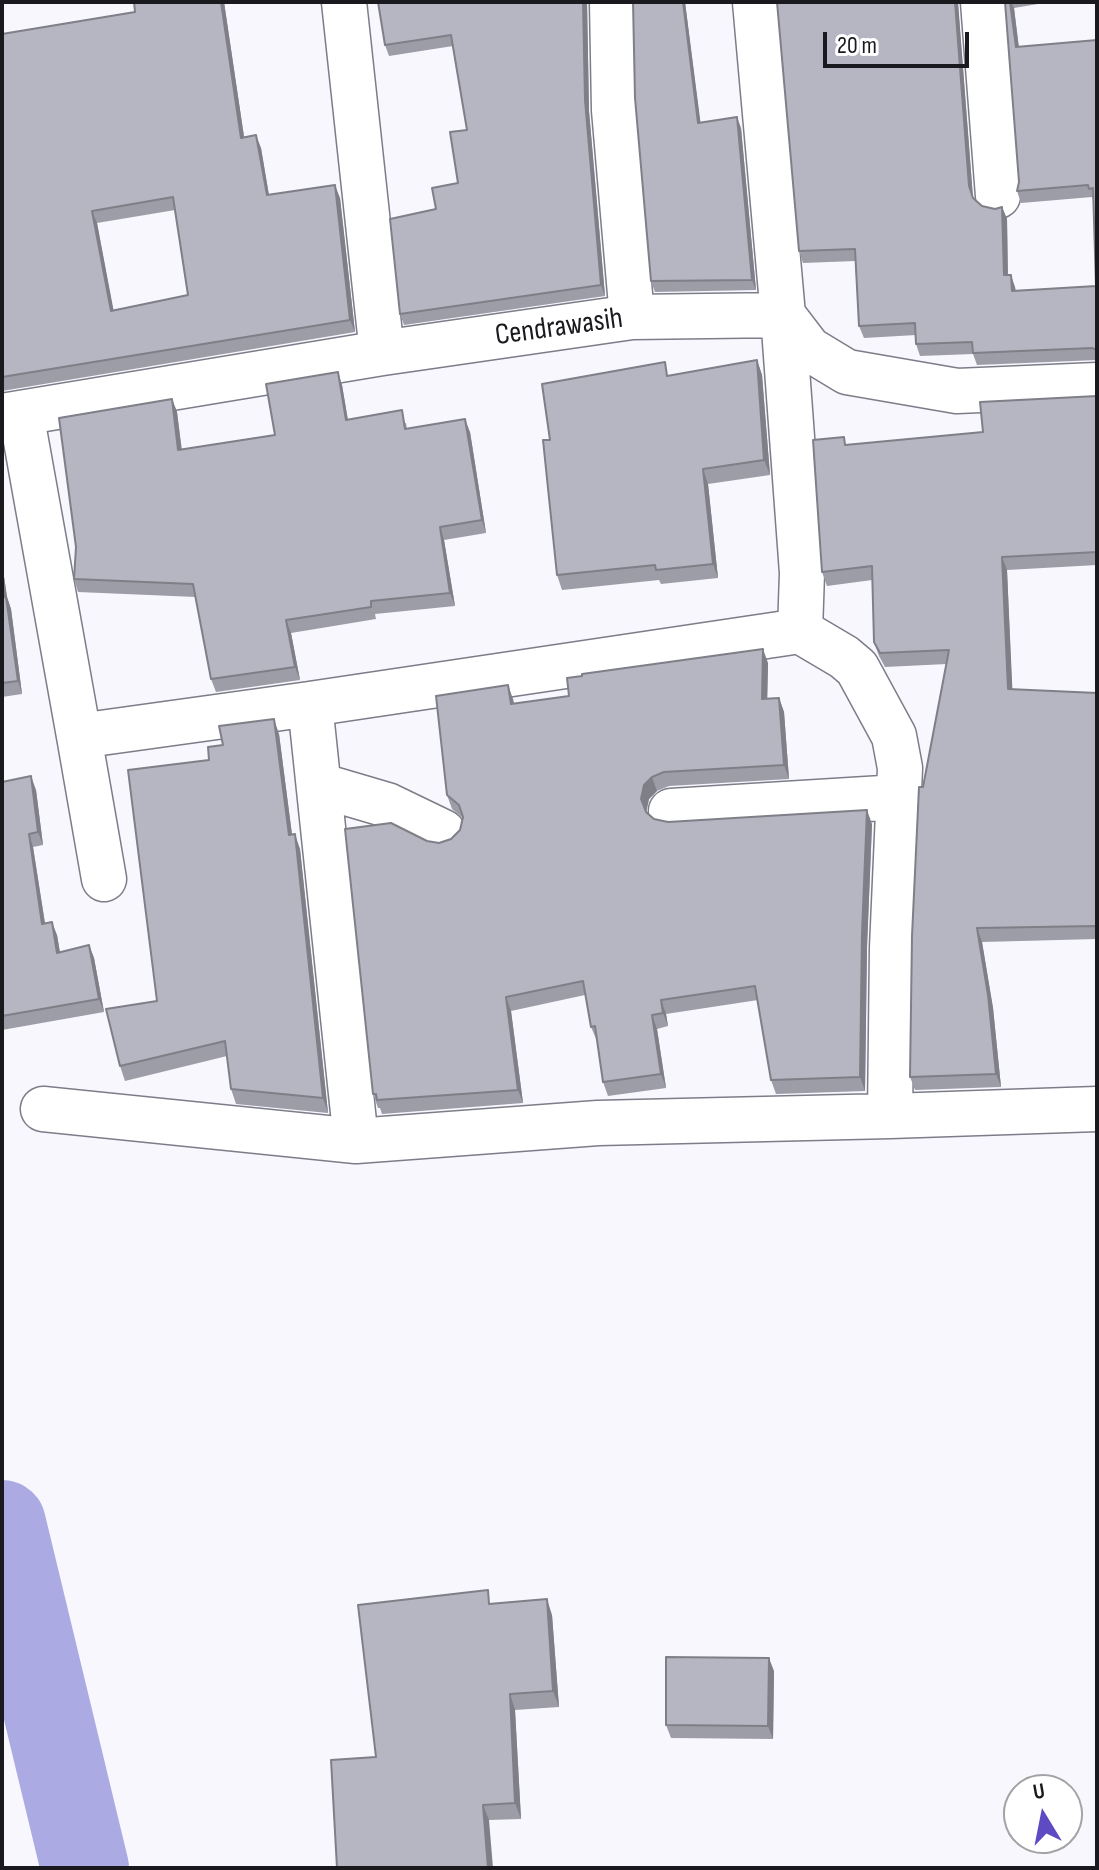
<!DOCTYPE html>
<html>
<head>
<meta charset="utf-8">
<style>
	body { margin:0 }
	#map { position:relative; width:1099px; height:1870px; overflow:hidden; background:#f7f7fd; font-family:"Sofia Sans Condensed",sans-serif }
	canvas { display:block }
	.frame { position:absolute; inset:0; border:4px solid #1a1a1e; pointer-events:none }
	.north { position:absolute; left:1003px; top:1774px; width:80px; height:80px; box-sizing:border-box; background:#fff; border:2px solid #a3a3a5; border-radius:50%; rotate:350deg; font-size:22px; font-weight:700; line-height:32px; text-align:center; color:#1a1a1e }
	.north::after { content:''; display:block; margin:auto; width:28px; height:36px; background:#5e4ac3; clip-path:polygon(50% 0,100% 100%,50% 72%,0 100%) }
	.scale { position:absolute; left:823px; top:32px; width:146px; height:36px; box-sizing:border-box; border:4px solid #1a1a1e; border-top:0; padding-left:10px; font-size:24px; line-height:28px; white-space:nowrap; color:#1a1a1e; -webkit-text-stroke:6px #fff; paint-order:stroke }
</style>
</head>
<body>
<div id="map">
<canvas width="1099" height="1870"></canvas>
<div class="frame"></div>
<div class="north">U</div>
<div class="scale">20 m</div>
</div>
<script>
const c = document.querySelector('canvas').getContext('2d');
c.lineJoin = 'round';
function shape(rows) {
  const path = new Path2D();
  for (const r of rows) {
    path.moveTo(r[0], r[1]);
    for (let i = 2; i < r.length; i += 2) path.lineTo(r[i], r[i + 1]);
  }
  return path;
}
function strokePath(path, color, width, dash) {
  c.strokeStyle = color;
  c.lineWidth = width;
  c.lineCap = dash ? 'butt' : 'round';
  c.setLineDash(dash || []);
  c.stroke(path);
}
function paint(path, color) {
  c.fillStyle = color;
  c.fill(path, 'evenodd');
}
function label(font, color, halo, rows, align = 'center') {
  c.font = font + ' "Sofia Sans Condensed",sans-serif';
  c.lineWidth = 6;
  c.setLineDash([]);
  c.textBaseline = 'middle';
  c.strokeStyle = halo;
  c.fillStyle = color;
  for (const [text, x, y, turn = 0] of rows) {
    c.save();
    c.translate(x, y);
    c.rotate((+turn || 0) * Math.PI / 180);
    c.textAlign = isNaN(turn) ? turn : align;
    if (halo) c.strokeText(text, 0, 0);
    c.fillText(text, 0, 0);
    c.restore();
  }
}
strokePath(shape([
	[2,1524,85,1868]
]), '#abaae3', 88);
const minor = shape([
	[344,2,382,353],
	[612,2,614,110,632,317],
	[983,2,998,196],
	[21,413,79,736,310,704],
	[2,416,382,353,632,317,783,315,809,349,847,372,957,391,1097,385],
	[800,631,844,657,857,668,894,736,900,768,892,948,890,1116],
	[79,736,104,879],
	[319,785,387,805,443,832],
	[671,811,899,797],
	[43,1109,356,1141,598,1123,890,1116,1097,1109],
	[356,1141,310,704,800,631,802,573,783,315,755,2]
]);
strokePath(minor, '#7c7d89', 47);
strokePath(minor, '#fff', 44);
paint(shape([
	[134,2,224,2,244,137,261,148,269,195,340,198,355,332,2,391,2,34,135,12],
	[175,210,188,295,113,310,97,223],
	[378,2,587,2,589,111,605,296,404,325,400,314,436,209,458,183,467,130,453,46,389,56,385,45],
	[633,2,685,2,700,122,741,128,756,290,655,292,651,281],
	[1005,2,1050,2,1014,8,1019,47,1097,40,1097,360,977,365,973,354,920,356,916,344,916,335,864,338,859,326,855,261,803,263,799,251,958,4,973,198,982,206,995,209,1002,207,1007,219,1008,275,1015,287,1016,291,1096,286,1094,201,1092,197,1021,203,1017,191,1019,182],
	[757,360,762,375,770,475,708,484,718,578,661,584,659,580,562,590,557,575,550,440,670,376],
	[342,385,348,420,406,423,407,429,470,432,486,533,444,540,455,606,375,614,376,619,291,633,300,680,216,692,211,679,196,597,78,592,74,579,172,399,177,412,182,450,275,435],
	[1097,396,1097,565,1007,570,1012,690,1097,693,1097,939,982,942,993,1008,1001,1087,915,1090,910,1077,923,787,947,664,885,667,879,656,874,642,872,580,827,586,822,572,847,445,983,432],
	[2,563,7,597,11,609,22,694,2,697],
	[768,663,767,699,779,698,784,712,789,779,669,786,657,791,649,799,646,812,654,819,668,822,872,824,867,947,865,1091,776,1094,771,1080,758,1000,666,1014,668,1026,657,1029,666,1088,608,1096,603,1082,597,1041,591,1027,585,995,511,1011,523,1103,382,1114,380,1108,378,1108,373,1094,427,841,439,843,451,839,460,830,463,818,452,809,447,795,513,699,514,704,569,696],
	[279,734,292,835,300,849,328,1113,236,1104,231,1089,227,1056,125,1081,120,1066,157,1001,209,760,223,745],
	[2,782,36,790,43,845,33,847,45,923,57,935,60,952,89,945,94,958,104,1012,2,1030],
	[492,1603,552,1615,559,1707,515,1710,521,1819,489,1820,376,1757],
	[774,1671,773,1739,671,1738,666,1725]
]), '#9d9da8');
paint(shape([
	[221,2,224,2,246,150,241,138],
	[583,2,587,2,589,111,605,296,601,285,585,100],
	[683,2,685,2,702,134,698,123],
	[955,2,958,2,973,198,969,186],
	[1010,2,1011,2,1014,8,1020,59,1016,47],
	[737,117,741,128,756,290,752,280],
	[256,135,261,148,271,208,267,195],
	[335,185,340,198,355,332,350,320],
	[1002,207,1007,219,1008,287,1004,275],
	[92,211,97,223,116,323,111,311],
	[1011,275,1015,287,1016,303,1012,291],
	[757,360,762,375,770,475,764,460],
	[338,372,342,385,350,433,346,420],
	[172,399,177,412,183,463,178,450],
	[465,419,470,432,486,533,482,520],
	[703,469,708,484,718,578,713,564],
	[440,527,444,540,455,606,450,593],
	[1002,557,1007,570,1013,703,1008,689],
	[2,563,7,597,11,609,22,694,18,681,2,585],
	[286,620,291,633,300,680,295,667],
	[763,649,768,663,767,713,762,699],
	[508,685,513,699,516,718,511,704],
	[779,698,784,712,789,779,784,765],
	[274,719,279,734,294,850,289,835],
	[31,776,36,790,43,845,38,832],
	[652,777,657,791,649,799,646,813,641,799,644,785],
	[867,810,872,824,867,947,865,1091,860,1077,862,933],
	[29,834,33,847,47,937,42,924],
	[295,834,300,849,328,1113,323,1098],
	[52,922,57,935,62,966,57,953],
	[977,928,982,942,993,1008,1001,1087,996,1074],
	[89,945,94,958,104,1012,99,999],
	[506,997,511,1011,523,1103,518,1090],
	[661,1000,666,1014,668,1026,663,1013],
	[652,1015,657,1029,666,1088,661,1074],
	[547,1599,552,1615,559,1707,553,1691],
	[769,1658,774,1671,773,1739,768,1726],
	[510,1694,515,1710,521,1819,515,1803],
	[483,1805,489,1820,493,1868,488,1868]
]), '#7f7f88');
const building = shape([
	[134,2,221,2,241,138,256,135,267,195,335,185,350,320,2,377,2,34,135,12,134,2],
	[173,197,188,295,111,311,92,211,173,197],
	[378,2,583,2,585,100,601,285,400,314,390,219,436,209,432,188,458,183,450,132,467,130,451,35,385,45,378,2],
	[633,2,683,2,698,123,737,117,752,280,651,281,635,98,633,2],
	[777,2,955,2,969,186,973,198,982,206,995,209,1002,207,1004,275,1011,275,1012,291,1096,286,1093,188,1089,189,1088,185,1017,191,1019,182,1005,2,1010,2,1016,47,1097,40,1097,350,1092,348,973,353,972,342,916,344,915,323,859,326,855,249,799,251,777,2],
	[757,360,764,460,703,469,713,564,656,570,655,565,557,575,543,440,550,440,542,384,665,362,667,376,757,360],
	[338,372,346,420,402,410,405,429,465,419,482,520,440,527,450,593,371,601,371,607,286,620,295,667,211,679,193,584,74,579,76,547,59,418,172,399,178,450,275,435,266,384,338,372],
	[1097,396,1097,552,1002,557,1008,689,1097,693,1097,935,1096,926,977,928,988,995,996,1074,910,1077,912,936,919,787,923,787,949,650,880,653,874,642,872,566,822,572,813,440,844,437,845,445,983,432,980,402,1097,396],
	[2,585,4,597,6,597,18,681,2,683,2,585],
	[763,649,762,699,779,698,784,765,664,772,652,777,644,785,641,799,646,812,654,819,668,822,867,810,862,933,860,1077,771,1080,755,986,661,1000,663,1013,652,1015,661,1074,603,1082,595,1026,591,1027,583,981,506,997,518,1090,377,1100,376,1094,373,1094,345,829,391,823,427,841,439,843,451,839,460,830,463,817,459,805,447,795,436,696,508,685,511,704,569,696,567,678,582,676,582,674,763,649],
	[274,719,289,835,295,834,323,1098,231,1089,225,1041,120,1066,106,1009,157,1001,128,770,209,760,208,747,223,745,219,726,274,719],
	[31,776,38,832,29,834,42,924,52,922,57,953,89,945,99,999,2,1016,2,782,31,776],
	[488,1590,489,1604,547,1599,553,1691,510,1694,515,1803,483,1805,488,1868,337,1868,331,1760,376,1757,358,1605,488,1590],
	[666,1657,769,1658,768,1726,666,1725,666,1657]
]);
paint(building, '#b6b6c3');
strokePath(building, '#7f7f88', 2);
label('30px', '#1a1a1e', '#fff', [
	["Cendrawasih",559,328,-8]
]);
</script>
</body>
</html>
